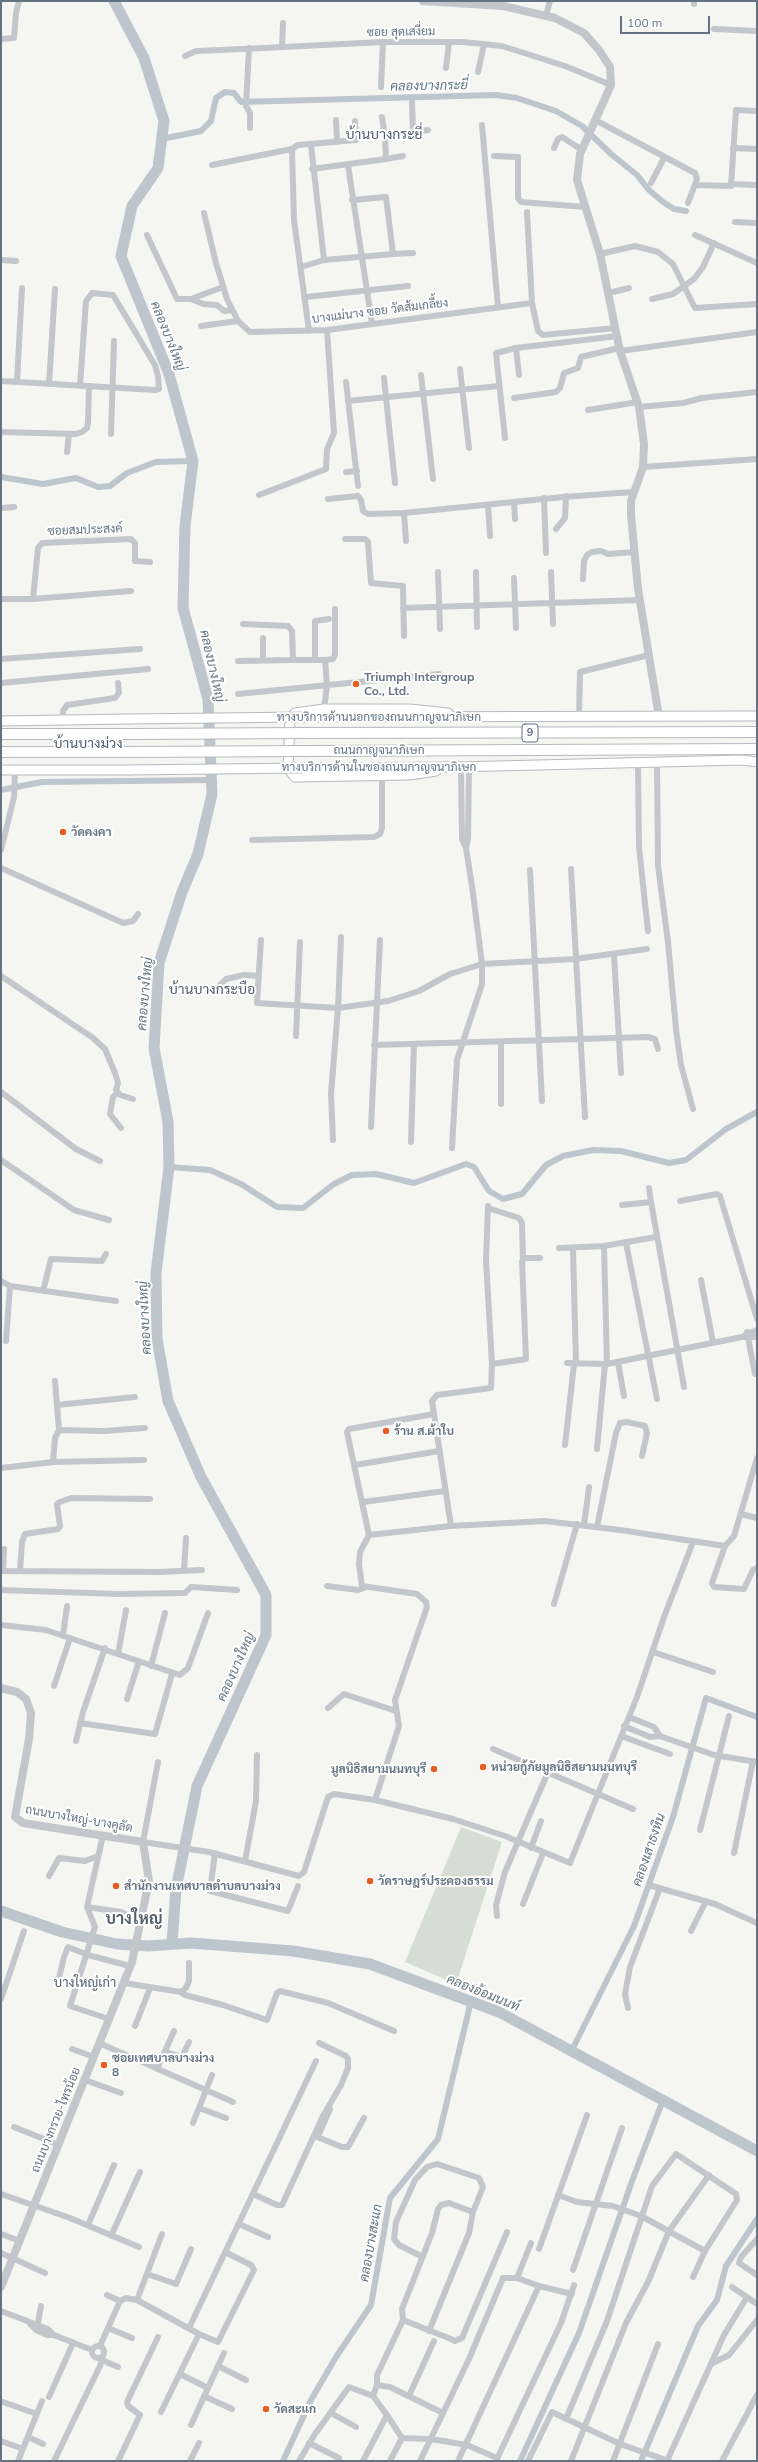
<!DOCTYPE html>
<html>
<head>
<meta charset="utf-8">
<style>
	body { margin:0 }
	#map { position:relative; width:758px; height:2462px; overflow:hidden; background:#f5f6f2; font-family:Mulish,sans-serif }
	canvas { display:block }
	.frame { position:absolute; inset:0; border:2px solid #647384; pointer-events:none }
	.scale { position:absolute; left:620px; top:16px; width:90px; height:18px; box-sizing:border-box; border:2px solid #647384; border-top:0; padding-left:5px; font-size:12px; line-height:14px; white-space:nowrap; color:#647384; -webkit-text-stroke:3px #fff; paint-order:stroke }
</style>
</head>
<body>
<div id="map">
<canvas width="758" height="2462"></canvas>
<div class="frame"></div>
<div class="scale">100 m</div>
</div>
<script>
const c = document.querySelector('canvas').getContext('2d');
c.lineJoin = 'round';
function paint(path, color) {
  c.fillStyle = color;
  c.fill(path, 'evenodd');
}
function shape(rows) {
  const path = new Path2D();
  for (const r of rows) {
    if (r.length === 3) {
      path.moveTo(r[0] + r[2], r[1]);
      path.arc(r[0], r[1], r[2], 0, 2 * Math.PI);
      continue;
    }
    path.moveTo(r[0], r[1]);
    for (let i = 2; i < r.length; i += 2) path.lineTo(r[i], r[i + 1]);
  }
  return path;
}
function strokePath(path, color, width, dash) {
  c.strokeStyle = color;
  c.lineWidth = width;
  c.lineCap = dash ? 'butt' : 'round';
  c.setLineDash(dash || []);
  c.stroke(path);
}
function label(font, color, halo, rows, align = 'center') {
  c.font = font + ' Mulish,Sarabun,sans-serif';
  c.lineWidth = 4;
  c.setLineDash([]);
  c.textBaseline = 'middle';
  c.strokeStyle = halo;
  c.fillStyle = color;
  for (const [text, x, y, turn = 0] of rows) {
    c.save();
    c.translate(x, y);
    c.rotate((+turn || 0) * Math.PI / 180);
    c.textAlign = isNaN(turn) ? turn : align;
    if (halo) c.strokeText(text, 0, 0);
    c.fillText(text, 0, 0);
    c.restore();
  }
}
paint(shape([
	[461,1827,502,1842,456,1984,405,1962]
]), '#d6ddd3');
strokePath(shape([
	[162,139,201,131,211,121,216,98,225,92,234,93,241,102,496,95,517,98,556,111,582,126,611,154,637,175,649,190,663,202,674,209,686,211],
	[1,477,43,484,76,478,98,487,110,486,127,473,156,462,193,461],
	[1,790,42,782,211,780],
	[169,1167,210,1170,241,1184,277,1207,303,1208,334,1184,352,1175,376,1174,414,1183,466,1164,474,1167,489,1191,503,1199,522,1194,546,1165,563,1156,593,1150,621,1151,669,1163,686,1160,726,1129,757,1112],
	[572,2050,634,1926,673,1817,706,1698,757,1717],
	[283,2461,311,2400,336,2357,371,2305,390,2198,438,2139,471,2001],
	[520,2461,579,2333,632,2181,663,2100],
	[641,2461,698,2326,717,2300,726,2266,757,2219]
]), '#bcc6cc', 6);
strokePath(shape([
	[114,1,144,58,164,121,158,168,132,206,121,256,169,374,193,461,185,526,183,608,208,699,212,794,198,854,182,892,159,963,154,1048,168,1122,169,1167,156,1273,157,1339,168,1401,201,1477,266,1595,266,1635,197,1786,176,1889,172,1943],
	[1,1911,62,1932,117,1944,148,1946,191,1943,293,1951,370,1964,499,2012,757,2151]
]), '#bcc6cc', 11);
const secondary = shape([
	[304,717,757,716],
	[1,721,129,719],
	[302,768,455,767,743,760,757,762],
	[1,770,129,770],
	[436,771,409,775,295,777,288,769,290,719,295,713,324,709,410,709,448,713]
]);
const trunk = shape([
	[303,733,757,732],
	[1,734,130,734],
	[304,751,757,749],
	[1,752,130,752]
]);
strokePath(secondary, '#b5babf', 11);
strokePath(trunk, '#b6b9bc', 12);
strokePath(shape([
	[694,4,694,1],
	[546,15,550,1],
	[714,29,757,31],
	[1,39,14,38,16,13,19,1],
	[282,47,283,23],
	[249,48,246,106,250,113,250,128],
	[185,56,196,51,243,49,383,42,463,42,502,46,565,66,611,85],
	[446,68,449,42],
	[478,72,484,44],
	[381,87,383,42],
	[382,117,385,137],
	[336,120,337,142],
	[597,121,695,173,697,179,688,203],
	[482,125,498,307],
	[413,132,428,130],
	[311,145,324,260],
	[554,148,558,139,562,137,582,150],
	[733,148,757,149],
	[292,149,298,145,356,140,355,121],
	[494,156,518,157,518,198,521,202,585,207],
	[386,159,403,156],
	[212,165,292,149,294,220,309,331],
	[348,165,372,324],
	[312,169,386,159,385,137,413,132,412,102],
	[651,183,664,158],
	[731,184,757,185],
	[695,185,731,186,736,110,757,111],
	[527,212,532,303],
	[204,213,216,263,227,299,238,321,250,332,327,330,532,303,538,331,543,335,616,328],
	[735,222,757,223],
	[147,235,177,299,191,299,203,304,217,305,224,311,232,310],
	[695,235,757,263],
	[393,254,413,253],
	[600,254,635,246,658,252,673,264,695,308,757,304],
	[1,260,16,261],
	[301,267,324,260,393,254,386,197,352,200],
	[609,293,629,288],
	[306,297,408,286],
	[191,299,223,287],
	[652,299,673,294,694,279,703,267,714,243],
	[201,326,238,321],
	[516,348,519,375],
	[620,351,757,332],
	[460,369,469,448],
	[421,375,433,479],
	[384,378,395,483],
	[1,381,155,390,159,389,158,376,155,365,113,295,92,293,86,301,80,386],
	[17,382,22,288],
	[346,382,358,486],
	[49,384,55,289],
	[514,398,556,392,560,388,564,373,578,368,581,357,619,348],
	[348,401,499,386],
	[639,407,683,403,702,398,757,392],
	[588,410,638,402],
	[1,432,76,434,82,432,87,428,88,422,89,386],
	[111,434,114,341],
	[505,438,496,353,516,348,618,336],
	[67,452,69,434],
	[643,467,757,459],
	[346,472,357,471],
	[259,495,326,469,327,449,334,433,327,330],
	[544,498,546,553],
	[328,499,358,496,361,500,363,511,368,514,404,513,563,497,633,492],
	[514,502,515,519],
	[488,505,490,536],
	[1,508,14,507],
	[404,513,406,541],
	[556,529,565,518,566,496],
	[345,539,365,539,368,542,371,583,403,586,404,636],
	[438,572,440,629],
	[476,572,477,627],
	[551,572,553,624],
	[514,578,516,628],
	[583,579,584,561,587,555,592,552,601,551,608,554,635,552],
	[1,599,33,599,38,548,42,543,131,539,135,543,135,561,150,562],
	[33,599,131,591],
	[403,608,639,600],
	[243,624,288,626,292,631,293,660,325,660,327,686,324,709],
	[1,659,140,649],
	[263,660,263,638],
	[315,660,315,621,329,619],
	[325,660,333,659,335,655,335,609],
	[238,661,293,660],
	[1,683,148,669],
	[238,694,439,674],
	[579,717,580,672,649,655],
	[63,721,63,711,67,705,115,698,119,693,118,683],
	[638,762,639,847,648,931],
	[657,762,658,866,668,942,676,1029,681,1065,693,1109],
	[252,840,374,837,380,834,382,828,382,775],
	[466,848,468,839,469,767],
	[1,850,14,797,15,770],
	[1,868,123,923,133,921,138,914],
	[571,869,585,1117],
	[530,870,542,1101],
	[261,940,257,1003,338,1008,388,1001,419,991,450,974,482,964,575,959,647,949],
	[614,955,621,1073],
	[1,976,93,1038,105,1049,115,1073,118,1083,116,1090,120,1095,133,1099],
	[219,986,226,979,244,975,258,976],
	[296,1036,300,942],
	[501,1042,501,1104],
	[374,1045,648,1037,655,1039,658,1049],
	[1,1092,76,1149,100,1161],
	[118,1092,113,1097,110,1114,121,1128],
	[371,1127,380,940],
	[333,1140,331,1094,338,1008,341,937],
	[411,1142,414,1044],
	[452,1148,457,1060,482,984,482,964,472,886,466,848,462,839,461,767],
	[1,1160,74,1210,109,1220],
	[649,1188,651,1202],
	[680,1201,717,1194,720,1196,757,1319],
	[622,1205,651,1202,684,1387],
	[488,1208,519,1218,522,1223,523,1259],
	[626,1243,657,1399],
	[604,1246,607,1364],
	[559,1248,604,1246,656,1237],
	[573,1248,576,1364],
	[701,1280,713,1342],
	[1,1281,10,1286,116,1301],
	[43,1291,51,1259,102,1261,106,1254],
	[747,1332,755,1374],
	[745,1335,757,1330],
	[6,1341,10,1286],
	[618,1362,624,1396],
	[567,1363,607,1364,742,1337,757,1337],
	[492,1364,526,1359,522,1261,525,1258,540,1258],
	[57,1405,135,1397],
	[59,1430,104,1431,145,1428],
	[565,1445,574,1364],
	[597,1449,605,1364],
	[53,1462,55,1438,59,1430,55,1381],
	[355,1465,439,1451],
	[1,1468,53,1462,144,1460],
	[363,1502,445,1491],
	[741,1514,757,1518],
	[584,1525,589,1487],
	[451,1526,432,1401,437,1395,491,1388,492,1364,486,1260,488,1206],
	[597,1527,616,1433,620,1423,627,1422,645,1426,647,1433,642,1456],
	[369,1535,451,1526,545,1521,620,1530,725,1546,734,1536,757,1458],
	[725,1546,712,1583,714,1587,744,1589,753,1570,757,1568],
	[1,1571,160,1572,202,1570],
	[3,1571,4,1549],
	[20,1571,22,1542,25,1534,58,1529,60,1526,57,1504,60,1502,71,1498,150,1499],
	[184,1571,186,1538],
	[327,1586,358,1590,364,1588],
	[1,1590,118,1594,185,1593,191,1587,237,1590],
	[554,1604,577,1524],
	[1,1625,46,1630,180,1675,188,1668,208,1613],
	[63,1636,67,1606],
	[653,1652,713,1672],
	[118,1654,126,1610],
	[151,1666,165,1613],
	[54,1686,70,1638],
	[127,1699,139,1661],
	[328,1708,344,1694,396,1711],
	[80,1723,155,1734,172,1674],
	[624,1726,650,1737,660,1736,654,1727,629,1717],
	[621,1736,670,1754],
	[660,1736,714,1755,757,1762],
	[76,1741,83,1712,105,1648],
	[493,1749,633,1809],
	[158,1762,143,1842,209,1852,299,1876,304,1872,328,1797,334,1794,375,1800,453,1819,505,1836,570,1863,637,1697,664,1617,693,1542],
	[375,1800,399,1726,395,1700,427,1607,426,1602,417,1594,362,1586,359,1564,360,1552,369,1535,347,1432,349,1429,434,1414],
	[700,1830,729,1716],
	[103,1835,87,1907,121,1912,142,1923],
	[531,1848,541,1821],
	[215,1853,210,1891,288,1911,298,1886],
	[734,1853,753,1761],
	[245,1861,256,1801,257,1755],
	[49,1876,59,1858,85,1861,98,1856],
	[652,1886,715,1904,757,1923],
	[523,1904,543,1853],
	[87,1907,95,1927,70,2006,109,2019],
	[497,1916,496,1905,505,1872,548,1772],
	[691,1931,706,1901],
	[58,1982,64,1957,68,1947,88,1955,130,1966],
	[124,1983,181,1992,186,1988,189,1981,189,1963],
	[181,1992,185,1995,223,2005,267,2020,277,1993,280,1991,328,2003,394,2031],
	[1,1999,24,1931],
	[628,2008,625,1994,630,1967,660,1888],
	[135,2026,150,1988],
	[99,2043,233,2102],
	[72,2049,94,2057],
	[165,2052,182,2057,189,2042],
	[157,2069,174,2031],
	[85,2080,121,2093],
	[199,2108,226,2118],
	[193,2123,212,2075],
	[14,2127,59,2145],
	[319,2134,330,2109],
	[317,2137,342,2147,348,2147,364,2118],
	[1,2194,70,2218,139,2247],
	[253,2194,277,2205,282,2205,323,2116,341,2085,348,2068,348,2059,346,2056,319,2043],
	[558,2195,577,2202,613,2206,641,2216,705,2251],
	[239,2224,268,2237],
	[88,2225,114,2165],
	[1,2234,20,2241],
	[111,2236,140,2172],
	[757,2239,741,2257,739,2263,757,2275],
	[539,2249,587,2115],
	[1,2253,45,2273],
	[423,2257,399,2245,394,2239,396,2222,415,2180,427,2167,437,2164,479,2178,483,2187,473,2212,469,2233,429,2331],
	[573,2270,622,2128],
	[147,2274,176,2284,191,2249],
	[517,2278,531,2243],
	[732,2287,757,2304],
	[107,2295,120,2301],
	[137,2300,162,2234],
	[1,2311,48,2329,54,2335],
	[403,2320,451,2339,455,2341,462,2338,507,2232],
	[30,2324,36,2330,47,2335,54,2335,92,2350],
	[37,2328,41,2306],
	[108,2328,132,2338],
	[189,2328,316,2061],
	[98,2352,6],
	[100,2346,120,2301,126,2298,137,2300,199,2334,218,2342,254,2270,251,2265,225,2252],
	[102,2360,118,2367],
	[711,2364,729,2355,757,2320],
	[218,2366,246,2380],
	[180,2374,208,2388],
	[377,2385,377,2375,403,2320,402,2309,432,2233,438,2209,441,2205,449,2203,473,2212],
	[204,2396,232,2409],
	[373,2396,377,2385,390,2387,443,2413],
	[409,2396,434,2341],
	[49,2397,73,2343],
	[3,2402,37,2414],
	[161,2412,199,2334],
	[331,2413,356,2427],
	[387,2415,402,2438,431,2439,467,2445,497,2458],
	[566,2419,607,2321,652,2186,676,2154,736,2194,737,2200,705,2251,693,2277],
	[191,2425,224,2353],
	[28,2437,43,2444],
	[1,2441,23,2449],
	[309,2443,339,2458],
	[18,2461,42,2401],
	[54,2461,100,2366,103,2356],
	[118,2461,140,2415,128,2406,127,2402,158,2337],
	[190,2461,199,2443],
	[299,2461,315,2434,349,2387,373,2396,387,2415,363,2461],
	[390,2461,402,2438],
	[420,2461,469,2359,503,2278,517,2278,539,2286,572,2294],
	[458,2461,539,2286],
	[496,2461,561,2323,574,2285],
	[528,2461,552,2412,620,2444,669,2461],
	[571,2461,626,2323,648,2282,669,2231,709,2175],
	[613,2461,658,2344],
	[667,2461,724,2335,747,2297],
	[722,2461,757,2395]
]), '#c3c6ca', 6);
strokePath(shape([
	[423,1,503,6,555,18,584,33,599,50,610,67,611,85,580,154,577,180,600,254,620,351,639,407,644,444,643,467,631,501,631,515,638,589,659,717],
	[1,1688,17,1692,26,1699,31,1713,29,1739,15,1817,23,1823,143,1842,149,1881,132,1962,1,2287]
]), '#c3c6ca', 8);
strokePath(secondary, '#fff', 9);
strokePath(trunk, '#fff', 10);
const secondaryBridge = shape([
	[129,719,304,717],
	[129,770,302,768]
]);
const trunkBridge = shape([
	[130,734,303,733],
	[130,752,304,751]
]);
strokePath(secondaryBridge, '#b5babf', 11, []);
strokePath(trunkBridge, '#b6b9bc', 12, []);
strokePath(secondaryBridge, '#fff', 9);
strokePath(trunkBridge, '#fff', 10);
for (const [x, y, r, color] of [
	[356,684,4,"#e65d21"],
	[63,832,4,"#e65d21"],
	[386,1431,4,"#e65d21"],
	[483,1767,4,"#e65d21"],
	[434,1769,4,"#e65d21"],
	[370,1881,4,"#e65d21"],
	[116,1886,4,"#e65d21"],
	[104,2065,4,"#e65d21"],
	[266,2409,4,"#e65d21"]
]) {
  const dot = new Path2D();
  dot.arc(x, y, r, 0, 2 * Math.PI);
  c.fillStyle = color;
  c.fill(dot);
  strokePath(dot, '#fff', 1.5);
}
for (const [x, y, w] of [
	[530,733,16]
]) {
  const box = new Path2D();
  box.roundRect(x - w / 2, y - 9, w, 18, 3);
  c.fillStyle = '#fff';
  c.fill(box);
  strokePath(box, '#647384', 1);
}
label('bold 11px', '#647384', null, [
	["9",530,733]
]);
label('12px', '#647384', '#fff', [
	["ซอย สุดเสงี่ยม",401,32,-1],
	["บางแม่นาง ซอย วัดส้มเกลี้ยง",380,311,-7],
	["ซอยสมประสงค์",85,530,-2],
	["ทางบริการด้านนอกของถนนกาญจนาภิเษก",379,717],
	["ถนนกาญจนาภิเษก",379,750],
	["ทางบริการด้านในของถนนกาญจนาภิเษก",379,767],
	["ถนนบางใหญ่-บางคูลัด",79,1819,10],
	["ถนนบางกรวย-ไทรน้อย",56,2120,-68]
]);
label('bold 12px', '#647384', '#fff', [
	["Triumph Intergroup",364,677],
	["Co., Ltd.",364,691],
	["วัดคงคา",71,832],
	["ร้าน ส.ผ้าใบ",394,1431],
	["หน่วยกู้ภัยมูลนิธิสยามนนทบุรี",491,1767],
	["มูลนิธิสยามนนทบุรี",426,1769,"right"],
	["วัดราษฎร์ประคองธรรม",378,1881],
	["สํานักงานเทศบาลตําบลบางม่วง",124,1886],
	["ซอยเทศบาลบางม่วง",112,2058],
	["8",112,2072],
	["วัดสะแก",274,2409]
], 'left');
label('italic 13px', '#5f7580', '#fff', [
	["คลองบางกระยี่",429,86,-1],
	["คลองบางใหญ่",168,336,68],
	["คลองบางใหญ่",212,666,77],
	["คลองบางใหญ่",145,994,-85],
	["คลองบางใหญ่",145,1318,-93],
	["คลองบางใหญ่",236,1667,-66],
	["คลองเสาธงหิน",649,1850,-71],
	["คลองอ้อมนนท์",483,1993,22],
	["คลองบางสะแก",371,2243,-80]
]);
label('13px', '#525d69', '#fff', [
	["บางใหญ่เก่า",85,1983]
]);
label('14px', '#525d69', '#fff', [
	["บ้านบางกระยี่",384,135],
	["บ้านบางม่วง",88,744],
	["บ้านบางกระบือ",212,990]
]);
label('bold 16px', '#525d69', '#fff', [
	["บางใหญ่",134,1919]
]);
</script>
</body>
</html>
